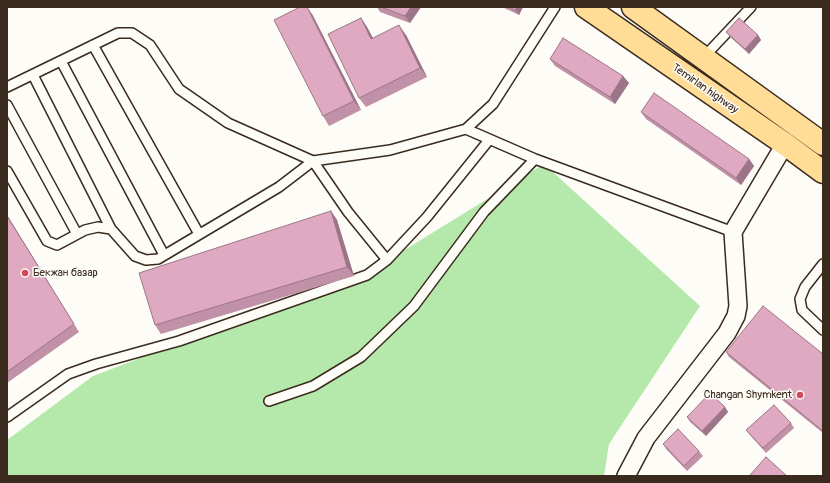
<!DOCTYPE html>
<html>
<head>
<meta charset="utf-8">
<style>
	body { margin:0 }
	#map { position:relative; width:830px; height:483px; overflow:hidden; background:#fdfcf7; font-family:Pangolin,sans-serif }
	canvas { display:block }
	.frame { position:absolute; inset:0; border:8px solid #3b2a1e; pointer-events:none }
</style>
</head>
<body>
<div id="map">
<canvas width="830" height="483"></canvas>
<div class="frame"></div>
</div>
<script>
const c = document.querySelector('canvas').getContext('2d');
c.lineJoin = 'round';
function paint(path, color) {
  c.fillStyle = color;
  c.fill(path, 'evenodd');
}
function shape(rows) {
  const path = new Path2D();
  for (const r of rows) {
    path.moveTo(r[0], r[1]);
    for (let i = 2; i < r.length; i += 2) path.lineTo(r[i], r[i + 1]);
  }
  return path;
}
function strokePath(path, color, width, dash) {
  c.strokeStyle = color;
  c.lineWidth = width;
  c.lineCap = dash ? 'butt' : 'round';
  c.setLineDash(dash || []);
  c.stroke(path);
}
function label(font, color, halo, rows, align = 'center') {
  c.font = font + ' Pangolin,sans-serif';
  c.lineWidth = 3;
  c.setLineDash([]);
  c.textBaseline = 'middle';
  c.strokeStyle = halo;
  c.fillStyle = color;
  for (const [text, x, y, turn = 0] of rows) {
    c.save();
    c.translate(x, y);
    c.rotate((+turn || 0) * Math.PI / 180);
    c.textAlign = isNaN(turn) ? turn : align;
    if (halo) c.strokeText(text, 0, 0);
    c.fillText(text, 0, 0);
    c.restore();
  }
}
paint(shape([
	[544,164,700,306,609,444,604,476,7,476,7,440,93,376,372,270]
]), '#b4e9ab');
const service = shape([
	[93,45,199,234],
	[703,58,751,7],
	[61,61,164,255],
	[33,75,111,229],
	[7,87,118,33,132,33,150,45,179,89,228,123,313,161,348,212,387,260],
	[7,105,77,234],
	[466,129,535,159,733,232],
	[7,171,47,241,57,245,85,230,98,227,111,229,135,256,146,260,158,259,279,187,313,161,390,150,466,129,493,104,555,7],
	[823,264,805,287,800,299,802,310,823,330],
	[269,401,313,386,361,357,414,306,484,212,535,159],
	[7,417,68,374,96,364,179,341,367,275,387,260,427,217,489,140]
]);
const minor = shape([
	[626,476,646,438,727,333,736,316,738,306,733,232,785,144]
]);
const primary = shape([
	[586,7,785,144,823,172],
	[633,7,823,144]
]);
strokePath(service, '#3b2a1e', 12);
strokePath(minor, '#3b2a1e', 20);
strokePath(primary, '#3b2a1e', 25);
strokePath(service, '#fdfcf7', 9);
strokePath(minor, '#fdfcf7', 17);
strokePath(primary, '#ffdd96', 22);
paint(shape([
	[377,7,421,7,410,23,380,12],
	[502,7,523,7,519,15],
	[312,14,361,110,329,126,323,116],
	[361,18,367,27,373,38,406,35,427,77,366,107,359,98],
	[726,32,758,35,761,40,749,54,730,37],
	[550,59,623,76,629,83,615,104,555,66],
	[641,112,749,159,754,166,741,185,646,119],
	[331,211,337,220,354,276,161,334,155,325],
	[7,215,79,332,7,383],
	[726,352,823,354,823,433,729,357],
	[725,407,728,412,706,436,690,422,687,417],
	[791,423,794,428,766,453,750,435,746,430],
	[663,444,699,451,703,456,687,471,666,449]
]), '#c091a7');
paint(shape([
	[307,7,312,14,361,110,354,101],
	[411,7,421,7,410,23,405,16],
	[517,7,523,7,519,15,515,10],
	[361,18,367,27,378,48,371,39],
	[399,25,406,35,427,77,420,68],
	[758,35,761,40,749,54,745,49],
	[623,76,629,83,615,104,610,97],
	[749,159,754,166,741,185,736,178],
	[331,211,337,220,354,276,347,267],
	[7,215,79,332,7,216],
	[725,407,728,412,706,436,702,431]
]), '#9c7688');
const building = shape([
	[300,7,307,7,354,101,323,116,274,20,300,7],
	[381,7,411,7,405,16,381,7],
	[509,7,517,7,515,10,509,7],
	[361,18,371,39,399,25,420,68,359,98,328,34,361,18],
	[739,18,758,35,745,49,726,32,739,18],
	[563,38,623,76,610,97,550,59,563,38],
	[654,93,749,159,736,178,641,112,654,93],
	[331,211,347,267,155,325,139,273,331,211],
	[7,216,74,324,7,372,7,216],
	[763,306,823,354,823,431,726,352,763,306],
	[710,393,725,407,702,431,687,417,710,393],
	[774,405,791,423,763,448,746,430,774,405],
	[678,429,699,451,684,466,663,444,678,429],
	[766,457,787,476,751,476,750,475,766,457]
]);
paint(building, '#dfa9c2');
strokePath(building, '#9c7688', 1);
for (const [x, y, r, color] of [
	[25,273,4,"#d1495b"],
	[800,395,4,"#d1495b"]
]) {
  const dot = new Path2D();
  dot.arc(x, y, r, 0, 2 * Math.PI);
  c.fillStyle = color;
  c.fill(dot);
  strokePath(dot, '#fdfcf7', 1.5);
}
label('11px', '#3b2a1e', '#fdfcf7', [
	["Temirlan highway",705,89,35]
]);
label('11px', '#3b2a1e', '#fdfcf7', [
	["Бекжан базар",33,273],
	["Changan Shymkent",792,395,"right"]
], 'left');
</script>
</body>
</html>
